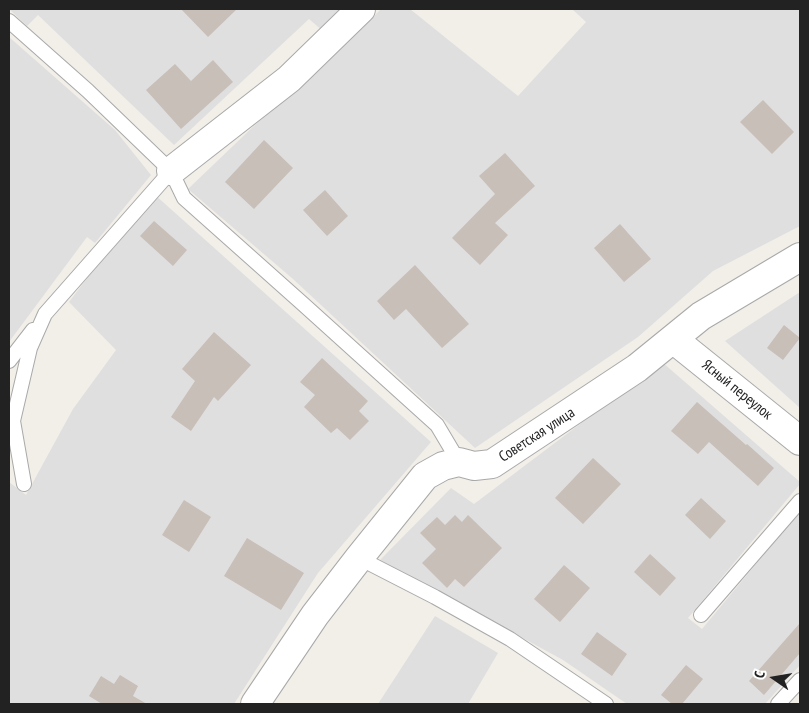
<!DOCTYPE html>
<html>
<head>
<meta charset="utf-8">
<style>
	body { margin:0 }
	#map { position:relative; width:809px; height:713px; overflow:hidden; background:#f2efe9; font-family:"PT Sans Narrow",sans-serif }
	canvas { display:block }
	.frame { position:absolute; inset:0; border:10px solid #222; pointer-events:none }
	.north { position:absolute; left:749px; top:653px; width:50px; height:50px; -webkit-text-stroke:4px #fff; paint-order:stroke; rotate:283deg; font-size:14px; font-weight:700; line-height:20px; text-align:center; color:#222 }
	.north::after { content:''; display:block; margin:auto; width:18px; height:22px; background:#222; clip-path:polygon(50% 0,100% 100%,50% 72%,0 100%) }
</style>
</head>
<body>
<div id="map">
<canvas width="809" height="713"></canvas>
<div class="frame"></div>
<div class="north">С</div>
</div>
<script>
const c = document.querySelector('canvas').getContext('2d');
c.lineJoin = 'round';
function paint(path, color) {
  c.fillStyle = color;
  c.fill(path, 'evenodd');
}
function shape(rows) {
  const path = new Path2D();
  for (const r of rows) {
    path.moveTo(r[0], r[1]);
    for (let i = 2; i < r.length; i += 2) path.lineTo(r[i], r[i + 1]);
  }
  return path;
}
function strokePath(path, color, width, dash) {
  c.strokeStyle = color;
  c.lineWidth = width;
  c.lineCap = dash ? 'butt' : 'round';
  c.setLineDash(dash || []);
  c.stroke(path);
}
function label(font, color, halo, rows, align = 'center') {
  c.font = font + ' "PT Sans Narrow",sans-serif';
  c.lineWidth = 4;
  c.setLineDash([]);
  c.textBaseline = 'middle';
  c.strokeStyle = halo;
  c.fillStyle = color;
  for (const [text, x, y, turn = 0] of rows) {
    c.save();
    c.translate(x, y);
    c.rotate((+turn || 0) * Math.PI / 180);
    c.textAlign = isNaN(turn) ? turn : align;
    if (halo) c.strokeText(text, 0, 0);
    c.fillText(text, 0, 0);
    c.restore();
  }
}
paint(shape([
	[9,9,346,9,323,31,309,19,174,145,38,15,27,26],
	[381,9,410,9,518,96,586,22,572,9,800,9,800,226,713,271,638,337,475,448,293,279,188,189,257,123,336,54],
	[9,37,115,130,151,175,95,243,87,237,9,342],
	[154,194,431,442,318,573,234,704,9,704,9,482,26,495,73,409,116,350,69,302,118,237],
	[800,292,800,408,725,341],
	[662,362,800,482,800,484,688,618,702,629,800,511,800,665,765,704,627,704,563,660,380,560,451,488,474,504],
	[435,616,498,653,468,704,378,704]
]), '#e0dfdf');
paint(shape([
	[181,9,237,9,208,37],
	[213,60,233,82,181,129,146,90,175,64,191,81],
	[763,100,794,132,772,154,740,122],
	[264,140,293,168,254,209,225,182],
	[505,153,535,186,495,223,508,235,480,265,452,238,495,194,479,176],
	[325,190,348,216,327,236,303,210],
	[154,221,187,250,173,266,140,236],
	[620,224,651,259,624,282,594,248],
	[415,265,469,324,442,348,406,309,394,320,377,301],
	[784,325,800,338,783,360,767,348],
	[214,332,251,365,218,401,214,397,191,431,171,417,195,381,182,369],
	[322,358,368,401,359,411,369,421,350,440,337,428,331,433,304,407,315,395,300,382],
	[697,402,746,445,747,444,774,468,758,486,709,442,698,454,671,431],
	[593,458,621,484,583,524,555,498],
	[701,498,726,521,710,539,685,515],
	[184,500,211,517,189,552,162,535],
	[455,515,462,522,468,515,502,548,464,587,455,579,447,588,422,563,436,549,420,533,437,517,445,525],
	[247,538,304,573,281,610,224,576],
	[650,554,676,578,660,596,634,572],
	[564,565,590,588,560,622,534,599],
	[800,623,800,653,764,695,749,681],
	[597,632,627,654,612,676,581,654],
	[686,665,703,679,682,704,672,704,661,695],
	[120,675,138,686,133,696,147,704,102,704,89,696,101,676,114,684]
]), '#c7bfb8');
const lane = shape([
	[9,21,88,91,171,171,184,198,303,304,437,425,459,462],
	[9,361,33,330],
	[24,484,13,421,30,348,45,314,171,171],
	[359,558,435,597,510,639,606,704],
	[701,615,800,501],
	[778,704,800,680]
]);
const street = shape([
	[171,171,289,79,361,9],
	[673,339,800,441],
	[255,704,315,615,359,558,425,476,443,466,459,462,474,466,492,464,637,368,701,316,800,257]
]);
strokePath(lane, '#a9a9a9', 16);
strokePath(street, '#a9a9a9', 30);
strokePath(lane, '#fff', 14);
strokePath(street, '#fff', 28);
label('15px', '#222', '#fff', [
	["Ясный переулок",737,390,39],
	["Советская улица",537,435,-33]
]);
</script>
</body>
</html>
